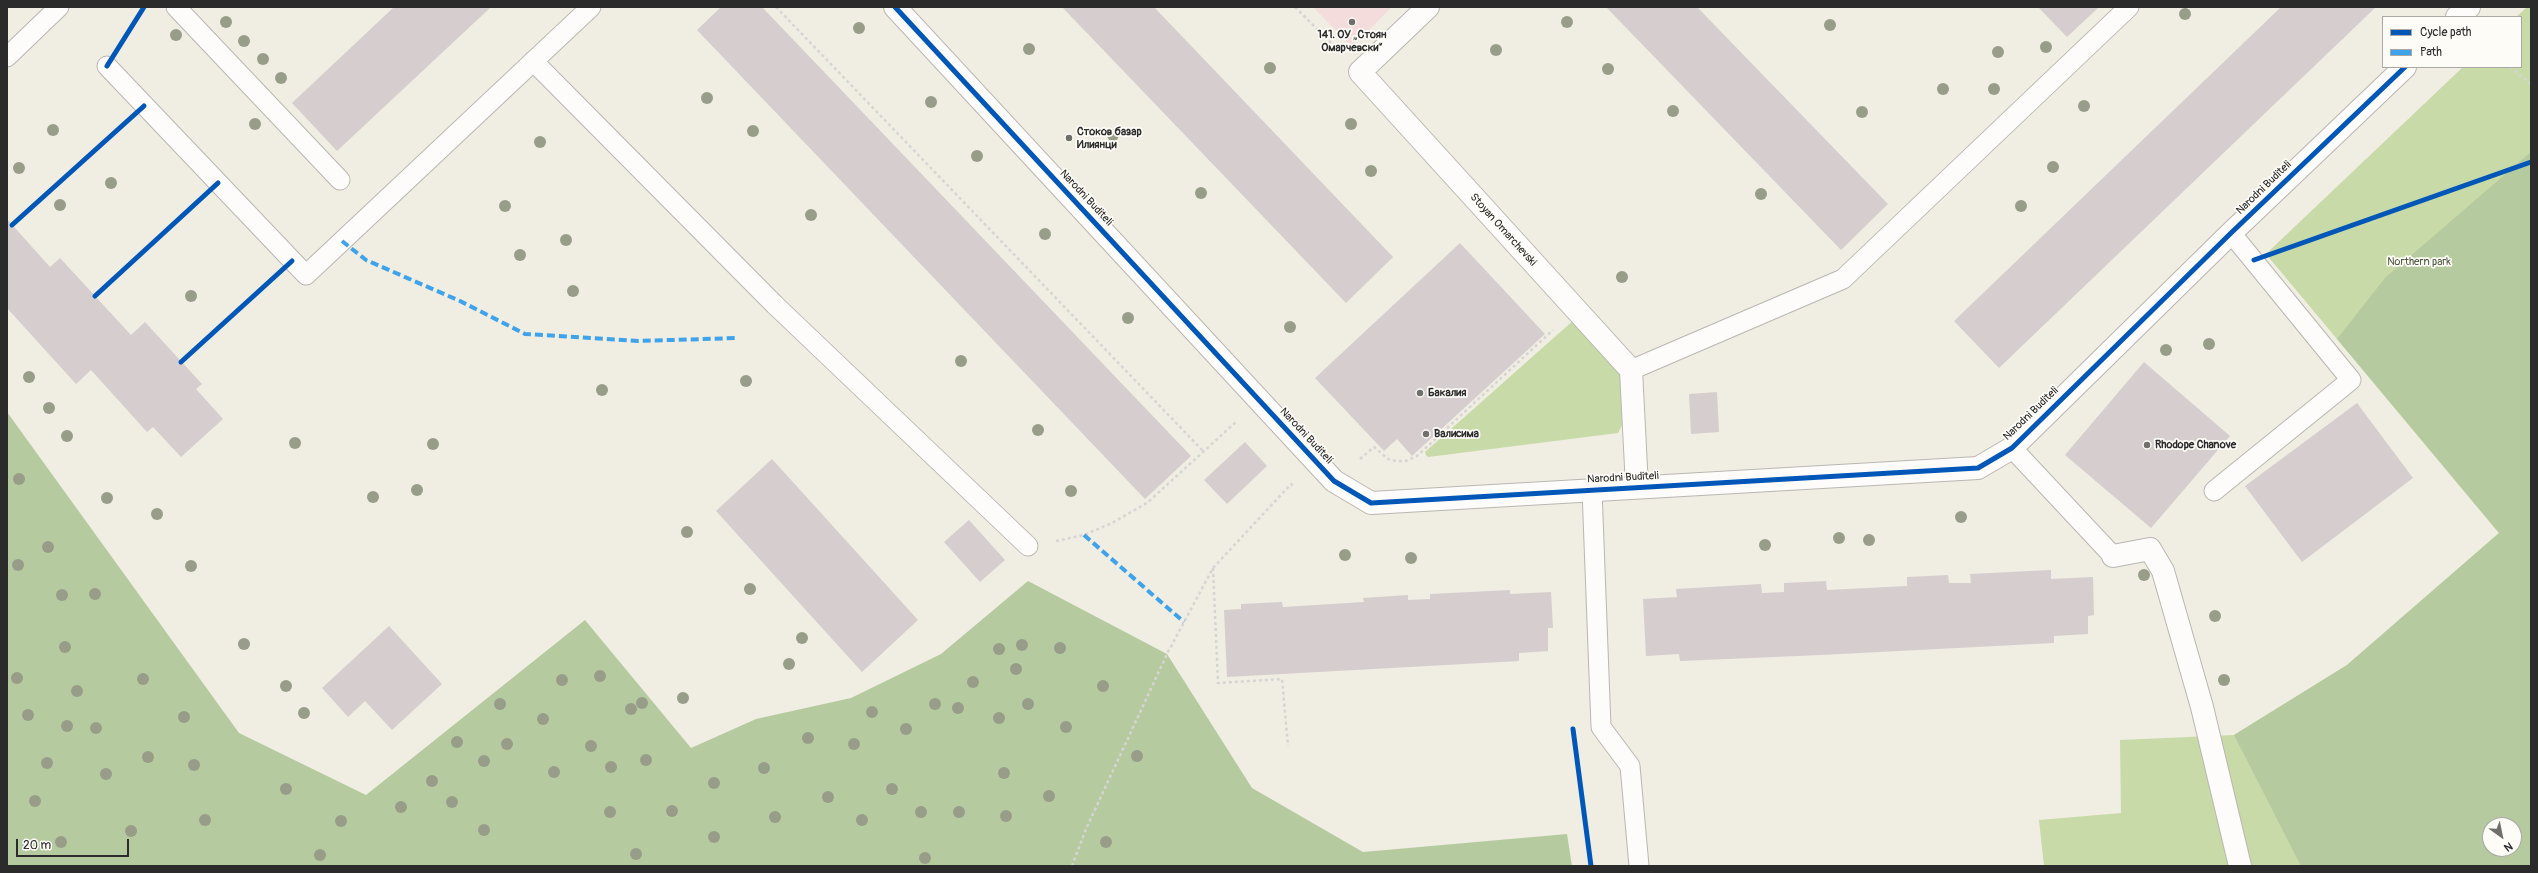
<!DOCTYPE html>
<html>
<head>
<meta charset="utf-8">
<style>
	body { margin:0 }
	#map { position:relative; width:2538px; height:873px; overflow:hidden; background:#f0ede3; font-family:Pangolin,sans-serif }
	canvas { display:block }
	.frame { position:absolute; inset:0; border:8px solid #2b2b2b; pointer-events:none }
	.legend { position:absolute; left:2382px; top:16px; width:140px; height:52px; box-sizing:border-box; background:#fdfcf7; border:1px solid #a9a8a5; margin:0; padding:5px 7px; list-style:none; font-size:12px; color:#2b2b2b }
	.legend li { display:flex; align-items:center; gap:8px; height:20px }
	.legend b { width:20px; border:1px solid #a9a8a5 }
	.north { position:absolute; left:2482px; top:817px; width:40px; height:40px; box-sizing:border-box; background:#fdfcf7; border:1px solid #a9a8a5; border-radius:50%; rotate:147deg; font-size:11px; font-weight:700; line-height:16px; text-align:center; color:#2b2b2b }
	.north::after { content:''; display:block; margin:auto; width:14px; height:18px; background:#706f6b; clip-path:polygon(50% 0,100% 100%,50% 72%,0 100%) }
	.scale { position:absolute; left:16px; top:839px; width:113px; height:18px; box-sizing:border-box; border:2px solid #2b2b2b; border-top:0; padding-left:5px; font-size:12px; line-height:14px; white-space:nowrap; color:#2b2b2b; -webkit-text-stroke:3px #fdfcf7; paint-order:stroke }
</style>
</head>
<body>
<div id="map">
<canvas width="2538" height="873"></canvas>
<div class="frame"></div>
<ul class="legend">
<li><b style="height:5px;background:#0057b8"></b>Cycle path</li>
<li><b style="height:5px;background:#3ea3eb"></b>Path</li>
</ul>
<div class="north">N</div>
<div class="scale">20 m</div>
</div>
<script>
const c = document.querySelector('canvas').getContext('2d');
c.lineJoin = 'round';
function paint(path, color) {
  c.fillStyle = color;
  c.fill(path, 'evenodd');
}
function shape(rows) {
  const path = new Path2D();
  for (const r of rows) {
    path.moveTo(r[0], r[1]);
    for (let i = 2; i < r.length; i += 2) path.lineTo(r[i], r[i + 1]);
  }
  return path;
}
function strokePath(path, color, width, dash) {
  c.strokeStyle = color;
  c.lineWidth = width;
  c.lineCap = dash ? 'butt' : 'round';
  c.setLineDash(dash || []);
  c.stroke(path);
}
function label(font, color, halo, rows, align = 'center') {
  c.font = font + ' Pangolin,sans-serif';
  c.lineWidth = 3.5;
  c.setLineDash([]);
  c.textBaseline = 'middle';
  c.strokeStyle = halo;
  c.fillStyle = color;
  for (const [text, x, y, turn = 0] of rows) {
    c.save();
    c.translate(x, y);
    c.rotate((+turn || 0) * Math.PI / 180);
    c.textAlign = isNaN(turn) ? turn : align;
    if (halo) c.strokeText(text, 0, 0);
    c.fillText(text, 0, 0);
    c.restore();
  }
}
paint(shape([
	[1313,7,1392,7,1352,47]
]), '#f3dcdb');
paint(shape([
	[2527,7,2531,7,2531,866,2044,866,2039,820,2121,813,2120,740,2234,735,2347,665,2499,533,2266,254,2463,67,2521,67,2521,17,2516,17],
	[2490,825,2514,825,2514,849,2490,849],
	[1575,319,1604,347,1626,382,1629,412,1618,433,1428,457,1426,455,1425,452]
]), '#c7daa7');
paint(shape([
	[2531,152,2531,866,2301,866,2234,735,2347,665,2499,533,2337,339,2385,278],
	[2490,825,2514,825,2514,849,2490,849],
	[7,412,239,733,366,795,585,620,691,748,756,719,851,698,941,654,1028,581,1167,654,1252,788,1363,852,1567,834,1572,866,7,866]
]), '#b5cb9f');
paint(shape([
	[394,7,491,7,337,151,292,103],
	[721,7,762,7,1191,456,1145,499,697,30],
	[1062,7,1154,7,1393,257,1346,303],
	[1606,7,1697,7,1888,204,1841,250],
	[2038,7,2099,7,2067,37],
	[2281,7,2376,7,1999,368,1954,321],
	[7,219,50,267,60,258,131,335,145,322,202,384,196,389,223,419,181,457,153,427,147,432,91,370,76,384,7,308],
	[1460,243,1545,334,1412,456,1397,439,1384,451,1315,378],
	[2144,362,2230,436,2151,528,2065,455],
	[1717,392,1719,432,1691,434,1689,394],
	[2357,403,2413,478,2302,562,2245,486],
	[1245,442,1267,466,1227,504,1204,480],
	[772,459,918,620,862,672,716,511],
	[969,520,1005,560,980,582,944,542],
	[2051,570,2051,579,2093,577,2094,615,2088,616,2088,634,2054,636,2054,643,1821,655,1680,661,1679,654,1646,656,1643,599,1677,597,1676,589,1761,584,1762,593,1784,592,1784,583,1826,581,1827,590,1907,586,1907,577,1948,575,1949,583,1971,583,1970,574],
	[1510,590,1510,594,1551,592,1553,628,1548,628,1548,651,1519,653,1519,661,1227,677,1224,610,1241,609,1241,604,1282,602,1283,607,1364,602,1363,598,1408,595,1408,600,1430,599,1430,594],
	[389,626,442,684,392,730,365,701,348,717,322,688]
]), '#d6cdce');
const lane = shape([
	[176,7,340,180],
	[7,57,59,7],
	[533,61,775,305,1028,546],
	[107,66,306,275,591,7],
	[1631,370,1843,279,2129,7],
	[2012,448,2113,556],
	[1592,490,1601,727,1630,766,1639,866],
	[2214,491,2351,380,2231,233]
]);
const street = shape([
	[895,7,1334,481,1371,503,1978,468,2012,448,2231,233,2405,67],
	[1428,7,1360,72,1631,370,1637,487],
	[2457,17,2469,7],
	[2113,556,2150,549,2163,571,2202,707,2240,866]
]);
strokePath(lane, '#b9b7b1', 21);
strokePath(street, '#b9b7b1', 24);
strokePath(shape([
	[776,7,1204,452],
	[1295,7,1339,51],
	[123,41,144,7],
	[2510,67,2531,84],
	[12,225,122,126],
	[2283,250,2531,162],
	[95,296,196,203],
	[181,362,271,280],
	[1360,459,1374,447,1388,459,1396,461,1406,461,1417,456,1553,330],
	[1056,541,1084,535,1112,523,1147,503,1237,421],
	[1213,568,1218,683,1282,679,1288,746],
	[1072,866,1086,829,1167,654,1213,568,1291,484,1293,486]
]), '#d6d5d3', 2.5, [3, 3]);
strokePath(lane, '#fdfcfb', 19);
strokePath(street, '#fdfcfb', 22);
strokePath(shape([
	[342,241,366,260,460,301,525,334,638,341,736,338],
	[1084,535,1184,622]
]), '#3ea3eb', 4, [8, 4]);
strokePath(shape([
	[895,7,1334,481,1371,503,1978,468,2012,448,2231,233,2405,67],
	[107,66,144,7],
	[12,225,144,106],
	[2254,260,2531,162],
	[95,296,218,183],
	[181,362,292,261],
	[1573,729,1591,866]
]), '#0057b8', 5);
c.fillStyle = '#989d8a';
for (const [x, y] of [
	[2185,14],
	[226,22],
	[1567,22],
	[1830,25],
	[859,28],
	[176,35],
	[244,41],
	[2046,47],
	[1029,49],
	[1496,50],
	[1998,52],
	[263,59],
	[1270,68],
	[1608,69],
	[281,78],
	[1943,89],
	[1994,89],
	[707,98],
	[931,102],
	[2084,106],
	[1673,111],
	[1862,112],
	[255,124],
	[1351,124],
	[53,130],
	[753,131],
	[1113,135],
	[540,142],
	[977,156],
	[2053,167],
	[19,168],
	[1371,171],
	[111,183],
	[1201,193],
	[1761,194],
	[60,205],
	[505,206],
	[2021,206],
	[811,215],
	[1045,234],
	[566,240],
	[520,255],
	[1622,277],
	[573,291],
	[191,296],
	[1128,318],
	[1290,327],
	[2209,344],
	[2166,350],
	[961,361],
	[29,377],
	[746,381],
	[602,390],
	[49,408],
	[1038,430],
	[67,436],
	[295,443],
	[433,444],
	[19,479],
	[417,490],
	[1071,491],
	[373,497],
	[107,498],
	[157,514],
	[1961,517],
	[687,532],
	[1839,538],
	[1869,540],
	[1765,545],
	[48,547],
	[1345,555],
	[1411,558],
	[18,565],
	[191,566],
	[2144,575],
	[750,589],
	[95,594],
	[62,595],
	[2215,616],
	[802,638],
	[244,644],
	[1022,645],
	[65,647],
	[1060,648],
	[999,649],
	[789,664],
	[1016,669],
	[600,676],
	[17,678],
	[143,679],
	[562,680],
	[2224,680],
	[973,682],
	[286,686],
	[1103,686],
	[77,691],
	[683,698],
	[642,703],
	[500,704],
	[935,704],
	[1028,704],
	[958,708],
	[631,709],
	[872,712],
	[304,713],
	[28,715],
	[184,717],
	[999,718],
	[543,719],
	[67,726],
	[1066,727],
	[96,728],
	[906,729],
	[808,738],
	[457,742],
	[507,744],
	[854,744],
	[591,746],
	[1137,756],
	[148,757],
	[646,760],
	[484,761],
	[47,763],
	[194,765],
	[611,767],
	[764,768],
	[554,772],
	[1004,773],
	[106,774],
	[432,781],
	[714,783],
	[286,789],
	[892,789],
	[1049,796],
	[828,797],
	[35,801],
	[452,802],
	[401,807],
	[672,811],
	[610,812],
	[921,812],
	[959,812],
	[1006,816],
	[775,817],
	[205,820],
	[862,820],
	[341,821],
	[484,830],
	[131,831],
	[714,837],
	[61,842],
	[1106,842],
	[636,854],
	[320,855],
	[925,858]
]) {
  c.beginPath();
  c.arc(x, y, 6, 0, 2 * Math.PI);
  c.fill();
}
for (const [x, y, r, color] of [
	[1352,22,4,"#706f6b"],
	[1069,138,4,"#706f6b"],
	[1420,393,4,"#706f6b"],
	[1426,434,4,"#706f6b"],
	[2147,445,4,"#706f6b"]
]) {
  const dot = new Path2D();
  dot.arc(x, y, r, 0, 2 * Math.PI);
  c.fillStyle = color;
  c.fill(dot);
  strokePath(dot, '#fdfcf7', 1.5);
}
label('bold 11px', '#2b2b2b', '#fdfcf7', [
	["141. ОУ „Стоян",1352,35,"center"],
	["Омарчевски“",1352,48,"center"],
	["Стоков базар",1077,132],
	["Илиянци",1077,145],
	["Бакалия",1428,393],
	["Валисима",1434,434],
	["Rhodope Chanove",2155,445]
], 'left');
label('11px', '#2b2b2b', '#fdfcf7', [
	["Narodni Buditeli",2264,188,-44],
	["Narodni Buditeli",1086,198,47],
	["Stoyan Omarchevski",1503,230,48],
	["Narodni Buditeli",2031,414,-44],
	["Narodni Buditeli",1306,436,47],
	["Narodni Buditeli",1623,478,-3]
]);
label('11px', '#505b42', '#fdfcf7', [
	["Northern park",2419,262]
]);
</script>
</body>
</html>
